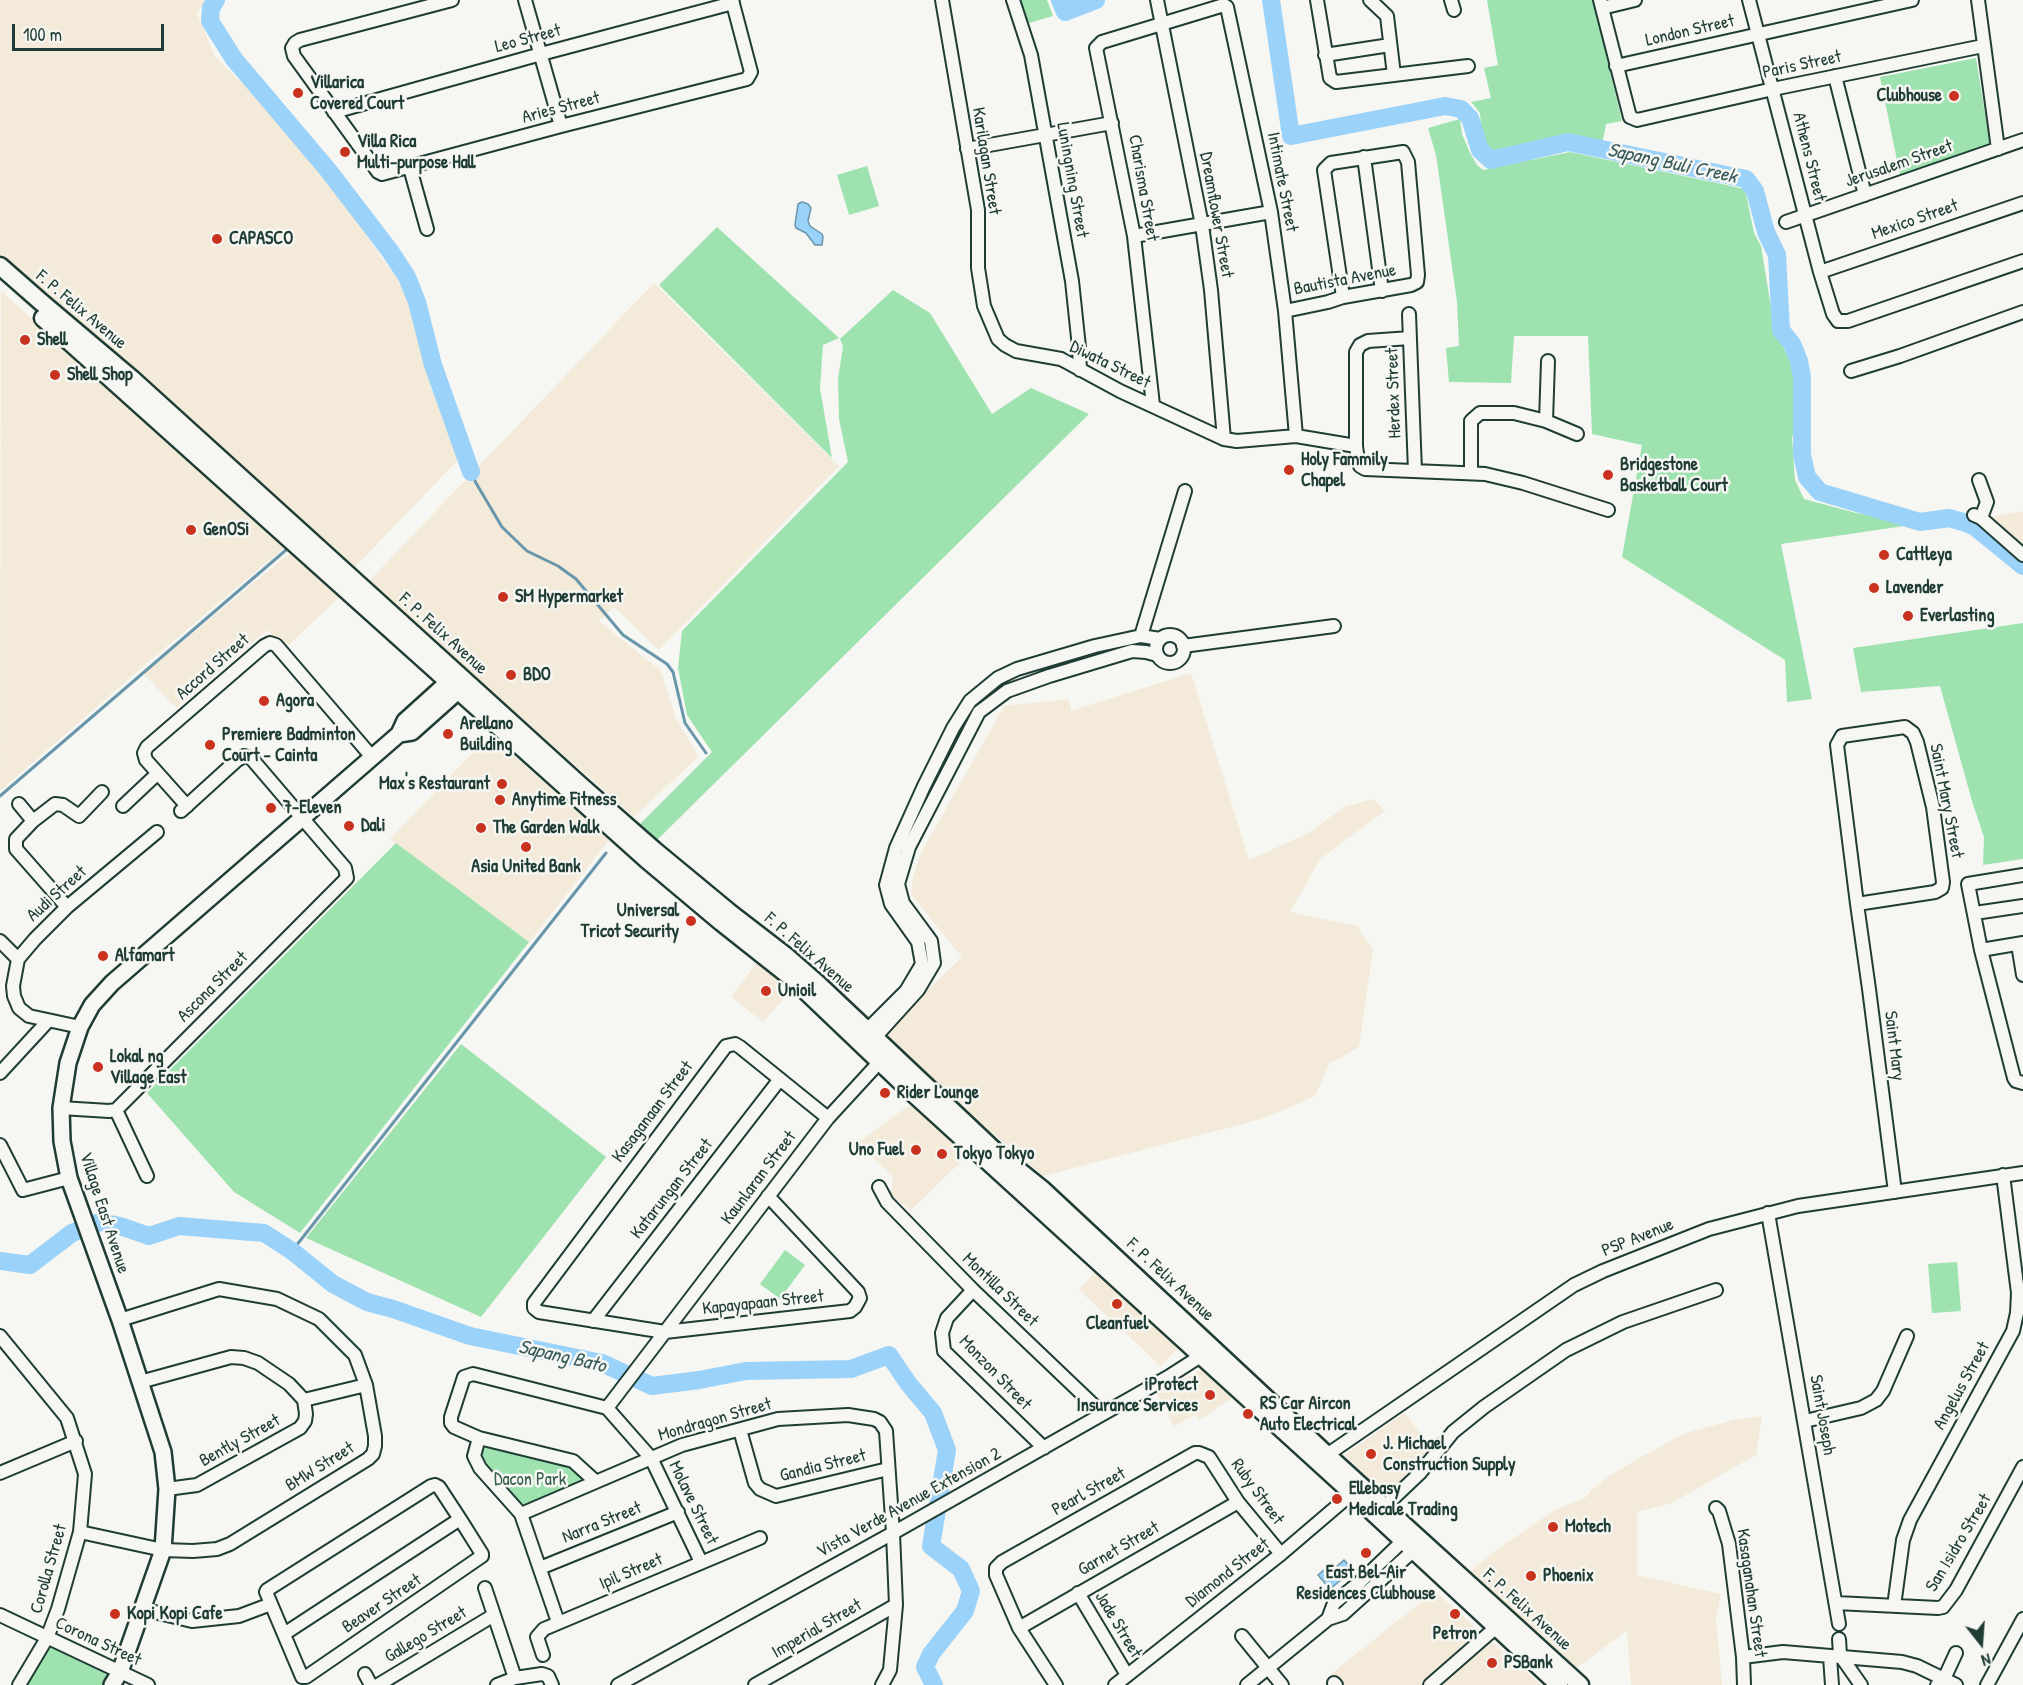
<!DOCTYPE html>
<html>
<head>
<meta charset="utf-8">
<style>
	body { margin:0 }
	#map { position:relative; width:2023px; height:1685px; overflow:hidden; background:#f6f6f2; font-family:"Patrick Hand",sans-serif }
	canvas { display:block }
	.north { position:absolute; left:1951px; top:1613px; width:60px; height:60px; -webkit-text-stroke:4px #f6f6f2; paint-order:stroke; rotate:163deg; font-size:16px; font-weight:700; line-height:24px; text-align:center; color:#1f3d34 }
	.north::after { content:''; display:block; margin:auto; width:21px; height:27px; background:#1f3d34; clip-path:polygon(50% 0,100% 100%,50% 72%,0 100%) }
	.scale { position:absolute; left:12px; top:24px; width:152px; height:27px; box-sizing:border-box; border:3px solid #1f3d34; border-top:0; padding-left:8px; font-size:18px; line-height:21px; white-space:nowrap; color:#1f3d34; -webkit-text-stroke:4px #f6f6f2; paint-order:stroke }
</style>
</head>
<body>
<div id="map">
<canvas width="2023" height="1685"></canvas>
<div class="north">N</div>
<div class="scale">100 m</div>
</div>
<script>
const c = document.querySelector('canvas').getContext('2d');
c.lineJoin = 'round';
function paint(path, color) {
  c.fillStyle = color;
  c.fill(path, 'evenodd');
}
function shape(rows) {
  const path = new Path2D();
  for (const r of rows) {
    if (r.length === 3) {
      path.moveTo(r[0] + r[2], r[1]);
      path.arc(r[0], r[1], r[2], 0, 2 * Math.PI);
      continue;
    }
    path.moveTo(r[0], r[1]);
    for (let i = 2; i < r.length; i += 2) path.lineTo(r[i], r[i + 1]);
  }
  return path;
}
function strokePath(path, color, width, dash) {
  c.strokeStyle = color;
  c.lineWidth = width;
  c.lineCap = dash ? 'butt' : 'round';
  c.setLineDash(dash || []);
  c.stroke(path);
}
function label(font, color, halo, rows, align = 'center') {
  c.font = font + ' "Patrick Hand",sans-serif';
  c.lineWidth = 5;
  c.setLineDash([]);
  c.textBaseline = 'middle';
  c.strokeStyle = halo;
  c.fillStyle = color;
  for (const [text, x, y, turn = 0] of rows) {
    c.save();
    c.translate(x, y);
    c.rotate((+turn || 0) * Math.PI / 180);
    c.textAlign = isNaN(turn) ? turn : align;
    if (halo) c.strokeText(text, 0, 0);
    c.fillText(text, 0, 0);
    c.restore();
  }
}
paint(shape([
	[0,0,207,0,197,13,215,57,293,132,397,279,412,307,431,388,459,459,353,569,0,258],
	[654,283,839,466,659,650,614,607,599,621,661,671,676,719,699,756,634,817,368,582],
	[1,291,286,546,140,669,0,791],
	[2023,511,2023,550,1985,518],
	[292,551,342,595,285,648,267,630,176,708,144,674],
	[1191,673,1249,860,1309,833,1344,807,1373,799,1385,811,1320,859,1290,912,1357,926,1373,950,1359,1047,1329,1064,1315,1096,1265,1118,1043,1176,880,1037,962,957,911,894,913,877,921,853,1004,706,1069,699,1071,711],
	[490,735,609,840,529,942,390,839],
	[758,962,792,989,763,1022,731,996],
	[913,1103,971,1152,911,1210,891,1196,893,1176,857,1143],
	[1099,1267,1183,1343,1161,1366,1079,1290],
	[1202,1369,1232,1398,1199,1420,1195,1415,1174,1426,1157,1394],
	[1404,1413,1433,1448,1424,1467,1388,1498,1345,1455],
	[1762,1416,1756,1455,1672,1503,1637,1512,1637,1575,1721,1594,1716,1618,1722,1685,1631,1685,1627,1630,1574,1670,1468,1573,1495,1551,1555,1510,1586,1497,1591,1491,1606,1478,1641,1457,1686,1433,1734,1420],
	[1435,1591,1480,1632,1542,1685,1342,1685,1331,1674]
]), '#f3ead9');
paint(shape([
	[1018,0,1047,0,1053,16,1026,24],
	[1487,0,1593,0,1622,121,1606,124,1602,145,1569,133,1491,151,1482,138,1480,113,1471,102,1491,98,1484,68,1498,65],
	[1976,58,1990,145,1900,175,1880,77],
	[1460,119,1462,134,1470,153,1477,165,1483,170,1570,152,1736,187,1743,189,1746,194,1754,233,1761,246,1775,332,1797,374,1797,422,1792,438,1795,480,1804,499,1856,513,1918,524,1781,544,1812,699,1787,702,1785,660,1622,557,1642,445,1592,434,1588,336,1514,336,1511,383,1449,382,1446,348,1459,346,1457,302,1436,155,1428,128],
	[867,166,879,206,849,215,837,175],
	[717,227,839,338,823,345,820,388,832,458,659,285],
	[893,290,930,313,992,414,1031,388,1089,414,657,840,639,825,712,752,687,715,678,668,682,631,848,462,839,419,838,379,843,346,840,339],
	[2023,623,2023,859,1983,865,1984,837,1972,801,1940,686,1861,692,1853,648],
	[396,843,529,942,300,1233,234,1192,147,1093],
	[461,1044,606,1157,481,1317,306,1238],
	[785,1250,805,1265,780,1299,760,1284],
	[1957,1262,1961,1311,1932,1313,1928,1264],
	[489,1445,567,1463,589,1480,523,1511,488,1467,481,1452],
	[50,1647,110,1676,105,1685,26,1685]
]), '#9ee3af');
const water = shape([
	[802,202,808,204,811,208,808,221,810,226,822,234,823,237,822,245,815,245,806,233,796,228,795,225,798,204,802,202],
	[1344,1560,1353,1570,1330,1589,1318,1575,1332,1563,1336,1567,1344,1560]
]);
paint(water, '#9ad2f9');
strokePath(water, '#6996aa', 1.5);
strokePath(shape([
	[471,472,476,483,502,527,527,551,558,566,576,579,623,635,667,664,673,672,685,723,706,753],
	[0,796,286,550],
	[292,1251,606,853]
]), '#6996aa', 3);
strokePath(shape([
	[216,0,211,8,210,21,234,59,328,170,390,251,407,277,417,302,433,365,471,472],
	[1060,0,1065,12,1096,0],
	[1271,0,1291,136,1445,106,1461,109,1470,118,1480,150,1491,160,1568,142,1746,179,1755,191,1766,232,1777,255,1781,330,1792,344,1799,361,1802,377,1802,455,1807,477,1820,492,1920,522,1949,518,1963,522,1975,527,2023,566],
	[0,1261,30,1265,72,1233,100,1222,120,1226,149,1236,179,1226,264,1233,292,1251,333,1284,367,1302,393,1309,470,1336,602,1363,652,1386,699,1380,746,1371,851,1369,889,1355,908,1383,933,1413,947,1450,931,1546,961,1569,971,1591,965,1611,931,1654,925,1667,934,1685]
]), '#9ad2f9', 18);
const minor = shape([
	[452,0,300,40,295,43,292,48,294,56,378,172,382,174,561,126,747,79,751,72,732,0],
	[525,0,561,126],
	[942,0,978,210,978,268,984,306,998,339,1005,345,1016,351,1061,359,1120,391,1224,439,1237,441,1296,436,1356,446,1358,461,1360,466,1365,469,1485,474,1523,483,1608,510],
	[1013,0,1031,55,1072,281,1079,347,1080,370],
	[1157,0,1202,225,1211,290,1224,439],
	[1317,0,1330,78,1336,82,1468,66],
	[1370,0,1387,16,1394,75],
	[1451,0,1454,10],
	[1600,0,1630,117,1637,120,1773,89,1983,46],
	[1749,0,1820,272,1833,314,1838,321,1848,321,2023,261],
	[1978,0,1998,149],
	[1602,8,1635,0],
	[1325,55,1390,45],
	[1616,66,1912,0],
	[1835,76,1865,195],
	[334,112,541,54,733,3],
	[967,149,1112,123],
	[1364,157,1382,291],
	[410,168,427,229],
	[1786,222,2023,140],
	[1134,236,1271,212],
	[1820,272,2023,203],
	[1285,311,1328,302,1343,297,1411,285,1417,282,1418,275,1408,162,1403,152,1331,163,1324,170,1343,297],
	[1409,314,1415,471],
	[1851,371,1900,356,2023,312],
	[1153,405,1134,236,1096,48,1102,42,1224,5,1227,7,1271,212,1285,311,1296,436],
	[1546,421,1548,361],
	[1356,446,1356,352,1360,345,1368,341,1410,338],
	[1471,472,1471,421,1480,413,1514,413,1546,421,1577,434],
	[1979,480,1987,502,1981,518],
	[1974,515,1981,518,2023,555],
	[1170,649,14],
	[1141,636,1185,491],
	[1183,646,1334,626],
	[19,804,33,821],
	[123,806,157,774],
	[187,806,146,760,144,753,147,747,264,646,270,643,276,645,372,757],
	[2023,875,1968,884,1981,950,2014,1078,2016,1081,2023,1083],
	[1857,904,1935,892,1942,888,1943,882,1933,807,1917,742,1913,733,1905,727,1842,736,1837,745,1857,904,1869,989,1895,1192],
	[67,907,16,849,16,839,33,821,55,804,63,805,79,816,102,792],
	[1975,913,2023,906],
	[0,941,18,959],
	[2018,944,2023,975],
	[1981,950,2023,943],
	[80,1027,29,1016,19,1008,14,996,13,986,18,959,35,939,67,907,157,832],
	[862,1035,906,991,922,964,918,942,891,904,886,885,896,848,924,786,953,728,970,701,998,678,1017,669,1095,646,1141,636,1160,639],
	[870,1043,918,990,934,963,931,941,903,903,898,884,909,847,979,712,1007,691,1049,676,1132,651,1146,652,1157,655],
	[0,1073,48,1021],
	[61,1108,109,1111,116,1110,347,878,345,868,251,758,244,756,236,761,181,811],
	[116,1110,147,1176],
	[0,1145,23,1190,69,1178],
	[879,1187,887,1202,973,1290,1103,1414],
	[768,1196,858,1292,860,1298,855,1307,850,1311,665,1332,539,1312,534,1308,534,1303,726,1046,735,1044,740,1047,828,1118],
	[1768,1213,1839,1624],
	[973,1290,947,1318,942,1333,944,1351,1044,1448],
	[593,1321,780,1079],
	[0,1336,67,1418,85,1474,80,1532,58,1609,47,1638,19,1685],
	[140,1382,231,1357,244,1358,258,1363,289,1384,304,1400,306,1414,305,1421,300,1428,197,1485,167,1489],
	[304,1400,366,1385],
	[607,1408,828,1118,885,1056],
	[1805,1421,1861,1408,1876,1400,1883,1391,1907,1336],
	[740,1430,755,1483,760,1489,776,1496,888,1469],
	[479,1438,474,1456,480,1468,521,1514,558,1622],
	[1321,1459,1574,1285,1603,1271,1709,1229,1798,1206,2023,1173],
	[0,1473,76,1441],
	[595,1481,573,1461,479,1438,454,1427,451,1423,451,1417,464,1377,473,1374,607,1408,651,1458,701,1562],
	[435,1485,439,1487,460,1519,482,1554,482,1556,306,1677,302,1677,266,1592,267,1590,431,1486,435,1485],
	[1716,1508,1719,1511,1729,1544,1743,1657,1744,1685],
	[1380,1511,1420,1473,1453,1432,1484,1407,1566,1350,1623,1322,1716,1290],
	[521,1514,682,1445,778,1419,848,1415,874,1419,880,1422,886,1431,893,1533,896,1605,890,1670,882,1685],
	[80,1532,163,1550,193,1551,217,1549,230,1544,368,1459,373,1454,375,1446,375,1436,366,1385,355,1355,319,1319,277,1299,219,1289,120,1320],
	[540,1568,678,1512],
	[485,1588,515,1678],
	[1078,1593,1127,1675],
	[1836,1603,1938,1608,1943,1607,1956,1590,2023,1467],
	[1894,1606,1903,1540,1910,1520,2013,1331,2017,1313,2018,1293,2003,1175],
	[142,1609,192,1621,239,1616,271,1604],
	[0,1615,148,1685],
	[1328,1619,1334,1603,1360,1582,1409,1535],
	[1019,1628,1238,1502],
	[284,1634,460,1519],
	[1242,1636,1282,1685],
	[1839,1639,1840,1655,1861,1685],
	[543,1655,537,1637,544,1629,760,1538],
	[1743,1657,1783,1652,1902,1662,1917,1666,1956,1685],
	[1830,1657,1832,1685],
	[365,1674,371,1685],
	[1334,1683,1336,1685],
	[378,1685,494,1615],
	[497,1685,515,1678,542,1674,548,1676,552,1685],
	[618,1685,893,1533,1168,1377,1207,1352],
	[755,1685,896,1605],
	[1056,1685,1019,1628,996,1575,996,1568,1002,1562,1195,1453,1199,1453,1209,1457,1238,1502,1281,1554],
	[1115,1685,1281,1554,1356,1490],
	[1247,1685,1328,1619,1343,1614,1414,1550],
	[1430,1685,1501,1623],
	[1937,1685,1944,1679,1956,1653],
	[1987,1685,2023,1619]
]);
const tertiary = shape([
	[399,734,412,732,467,683],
	[112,1685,120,1672,163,1550,167,1489,163,1452,120,1320,69,1178,62,1141,61,1108,68,1063,80,1027,92,1005,112,983,399,734,405,721,457,674]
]);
const secondary = shape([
	[0,266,41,302,131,378,580,785,654,850,729,912,786,956,818,984,997,1153,1043,1190,1327,1455,1580,1685],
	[43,318,646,859,721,922,793,979,904,1085,1352,1493,1559,1685]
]);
strokePath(minor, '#1f3d34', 16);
strokePath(tertiary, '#1f3d34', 20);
strokePath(secondary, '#1f3d34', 21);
strokePath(minor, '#f6f6f2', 12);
strokePath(tertiary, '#f6f6f2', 15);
strokePath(secondary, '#f6f6f2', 16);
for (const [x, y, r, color] of [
	[298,93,6,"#c8321e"],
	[1954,96,6,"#c8321e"],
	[345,152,6,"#c8321e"],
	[217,239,6,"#c8321e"],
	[25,340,6,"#c8321e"],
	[55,375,6,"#c8321e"],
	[1289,470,6,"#c8321e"],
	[1608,475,6,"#c8321e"],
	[191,530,6,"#c8321e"],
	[1884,555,6,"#c8321e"],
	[1874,588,6,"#c8321e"],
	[503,597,6,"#c8321e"],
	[1908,616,6,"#c8321e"],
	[511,675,6,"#c8321e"],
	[264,701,6,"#c8321e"],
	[448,734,6,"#c8321e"],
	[210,745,6,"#c8321e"],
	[502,784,6,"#c8321e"],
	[500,800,6,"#c8321e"],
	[271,808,6,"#c8321e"],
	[349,826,6,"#c8321e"],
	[481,828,6,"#c8321e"],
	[526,847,6,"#c8321e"],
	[691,921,6,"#c8321e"],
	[103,956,6,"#c8321e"],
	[766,991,6,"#c8321e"],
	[98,1067,6,"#c8321e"],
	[885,1093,6,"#c8321e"],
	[916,1150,6,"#c8321e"],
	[942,1154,6,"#c8321e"],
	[1117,1304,6,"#c8321e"],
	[1210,1395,6,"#c8321e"],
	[1248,1414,6,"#c8321e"],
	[1371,1454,6,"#c8321e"],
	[1337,1499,6,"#c8321e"],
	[1553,1527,6,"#c8321e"],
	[1366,1553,6,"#c8321e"],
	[1531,1576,6,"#c8321e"],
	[115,1614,6,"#c8321e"],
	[1455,1614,6,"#c8321e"],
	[1492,1663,6,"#c8321e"]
]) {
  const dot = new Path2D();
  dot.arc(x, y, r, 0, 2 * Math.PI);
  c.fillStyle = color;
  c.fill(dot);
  strokePath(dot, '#f6f6f2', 2);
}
label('18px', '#1f3d34', '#f6f6f2', [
	["London Street",1690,31,-13],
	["Leo Street",528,39,-15],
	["Paris Street",1802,65,-12],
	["Aries Street",561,108,-15],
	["Athens Street",1809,157,76],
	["Karilagan Street",986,161,81],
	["Jerusalem Street",1899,164,-19],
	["Luningning Street",1072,180,80],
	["Intimate Street",1282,182,79],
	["Charisma Street",1143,188,80],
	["Dreamflower Street",1216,215,80],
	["Mexico Street",1915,220,-19],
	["Bautista Avenue",1345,280,-11],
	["F. P. Felix Avenue",81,310,40],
	["Diwata Street",1110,365,26],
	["Herdex Street",1394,393,-92],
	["F. P. Felix Avenue",443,634,42],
	["Accord Street",213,667,-41],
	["Saint Mary Street",1946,801,79],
	["Audi Street",57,894,-42],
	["F. P. Felix Avenue",809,953,41],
	["Ascona Street",213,987,-45],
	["Saint Mary",1894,1046,83],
	["Kasaganaan Street",653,1112,-53],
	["Kaunlaran Street",759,1178,-53],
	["Katarungan Street",672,1189,-52],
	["Village East Avenue",104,1213,72],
	["PSP Avenue",1638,1238,-22],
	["F. P. Felix Avenue",1170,1280,43],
	["Montilla Street",1000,1290,44],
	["Kapayapaan Street",763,1303,-6],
	["Monzon Street",995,1373,46],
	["Angelus Street",1962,1386,-61],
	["Saint Joseph",1822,1415,80],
	["Mondragon Street",715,1420,-16],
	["Bently Street",240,1441,-29],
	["Gandia Street",823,1466,-14],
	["BMW Street",320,1467,-32],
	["Pearl Street",1089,1492,-29],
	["Ruby Street",1257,1492,54],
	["Molave Street",693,1503,64],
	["Vista Verde Avenue Extension 2",909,1503,-29],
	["Narra Street",602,1523,-22],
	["San Isidro Street",1959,1543,-59],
	["Garnet Street",1119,1549,-30],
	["Corolla Street",49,1569,-74],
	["Ipil Street",631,1572,-23],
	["Diamond Street",1228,1573,-38],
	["Kasaganahan Street",1751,1593,82],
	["Beaver Street",382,1604,-34],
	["F. P. Felix Avenue",1527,1610,42],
	["Jade Street",1118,1625,59],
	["Imperial Street",817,1629,-30],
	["Gallego Street",426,1635,-31],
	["Corona Street",98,1642,25]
]);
label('bold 18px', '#1f3d34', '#f6f6f2', [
	["Villarica",310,83],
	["Covered Court",310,104],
	["Clubhouse",1942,96,"right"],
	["Villa Rica",357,142],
	["Multi-purpose Hall",357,163],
	["CAPASCO",229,239],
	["Shell",37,340],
	["Shell Shop",67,375],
	["Holy Fammily",1301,460],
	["Chapel",1301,481],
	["Bridgestone",1620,465],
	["Basketball Court",1620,486],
	["GenOSi",203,530],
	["Cattleya",1896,555],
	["Lavender",1886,588],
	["SM Hypermarket",515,597],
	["Everlasting",1920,616],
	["BDO",523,675],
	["Agora",276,701],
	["Arellano",460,724],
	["Building",460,745],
	["Premiere Badminton",222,735],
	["Court - Cainta",222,756],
	["Max's Restaurant",490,784,"right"],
	["Anytime Fitness",512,800],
	["7-Eleven",283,808],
	["Dali",361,826],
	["The Garden Walk",493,828],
	["Asia United Bank",526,867,"center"],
	["Universal",679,911,"right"],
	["Tricot Security",679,932,"right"],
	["Alfamart",115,956],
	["Unioil",778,991],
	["Lokal ng",110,1057],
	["Village East",110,1078],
	["Rider Lounge",897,1093],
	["Uno Fuel",904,1150,"right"],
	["Tokyo Tokyo",954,1154],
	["Cleanfuel",1117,1324,"center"],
	["iProtect",1198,1385,"right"],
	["Insurance Services",1198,1406,"right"],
	["RS Car Aircon",1260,1404],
	["Auto Electrical",1260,1425],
	["J. Michael",1383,1444],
	["Construction Supply",1383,1465],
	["Ellebasy",1349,1489],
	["Medicale Trading",1349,1510],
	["Motech",1565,1527],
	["East Bel-Air",1366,1573,"center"],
	["Residences Clubhouse",1366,1594,"center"],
	["Phoenix",1543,1576],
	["Kopi Kopi Cafe",127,1614],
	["Petron",1455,1634,"center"],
	["PSBank",1504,1663]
], 'left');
label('18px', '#385e4d', '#f6f6f2', [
	["Dacon Park",530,1480]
]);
label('italic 20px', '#385b5b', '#f6f6f2', [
	["Sapang Buli Creek",1672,164,12],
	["Sapang Bato",562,1357,13]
]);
</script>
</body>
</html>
